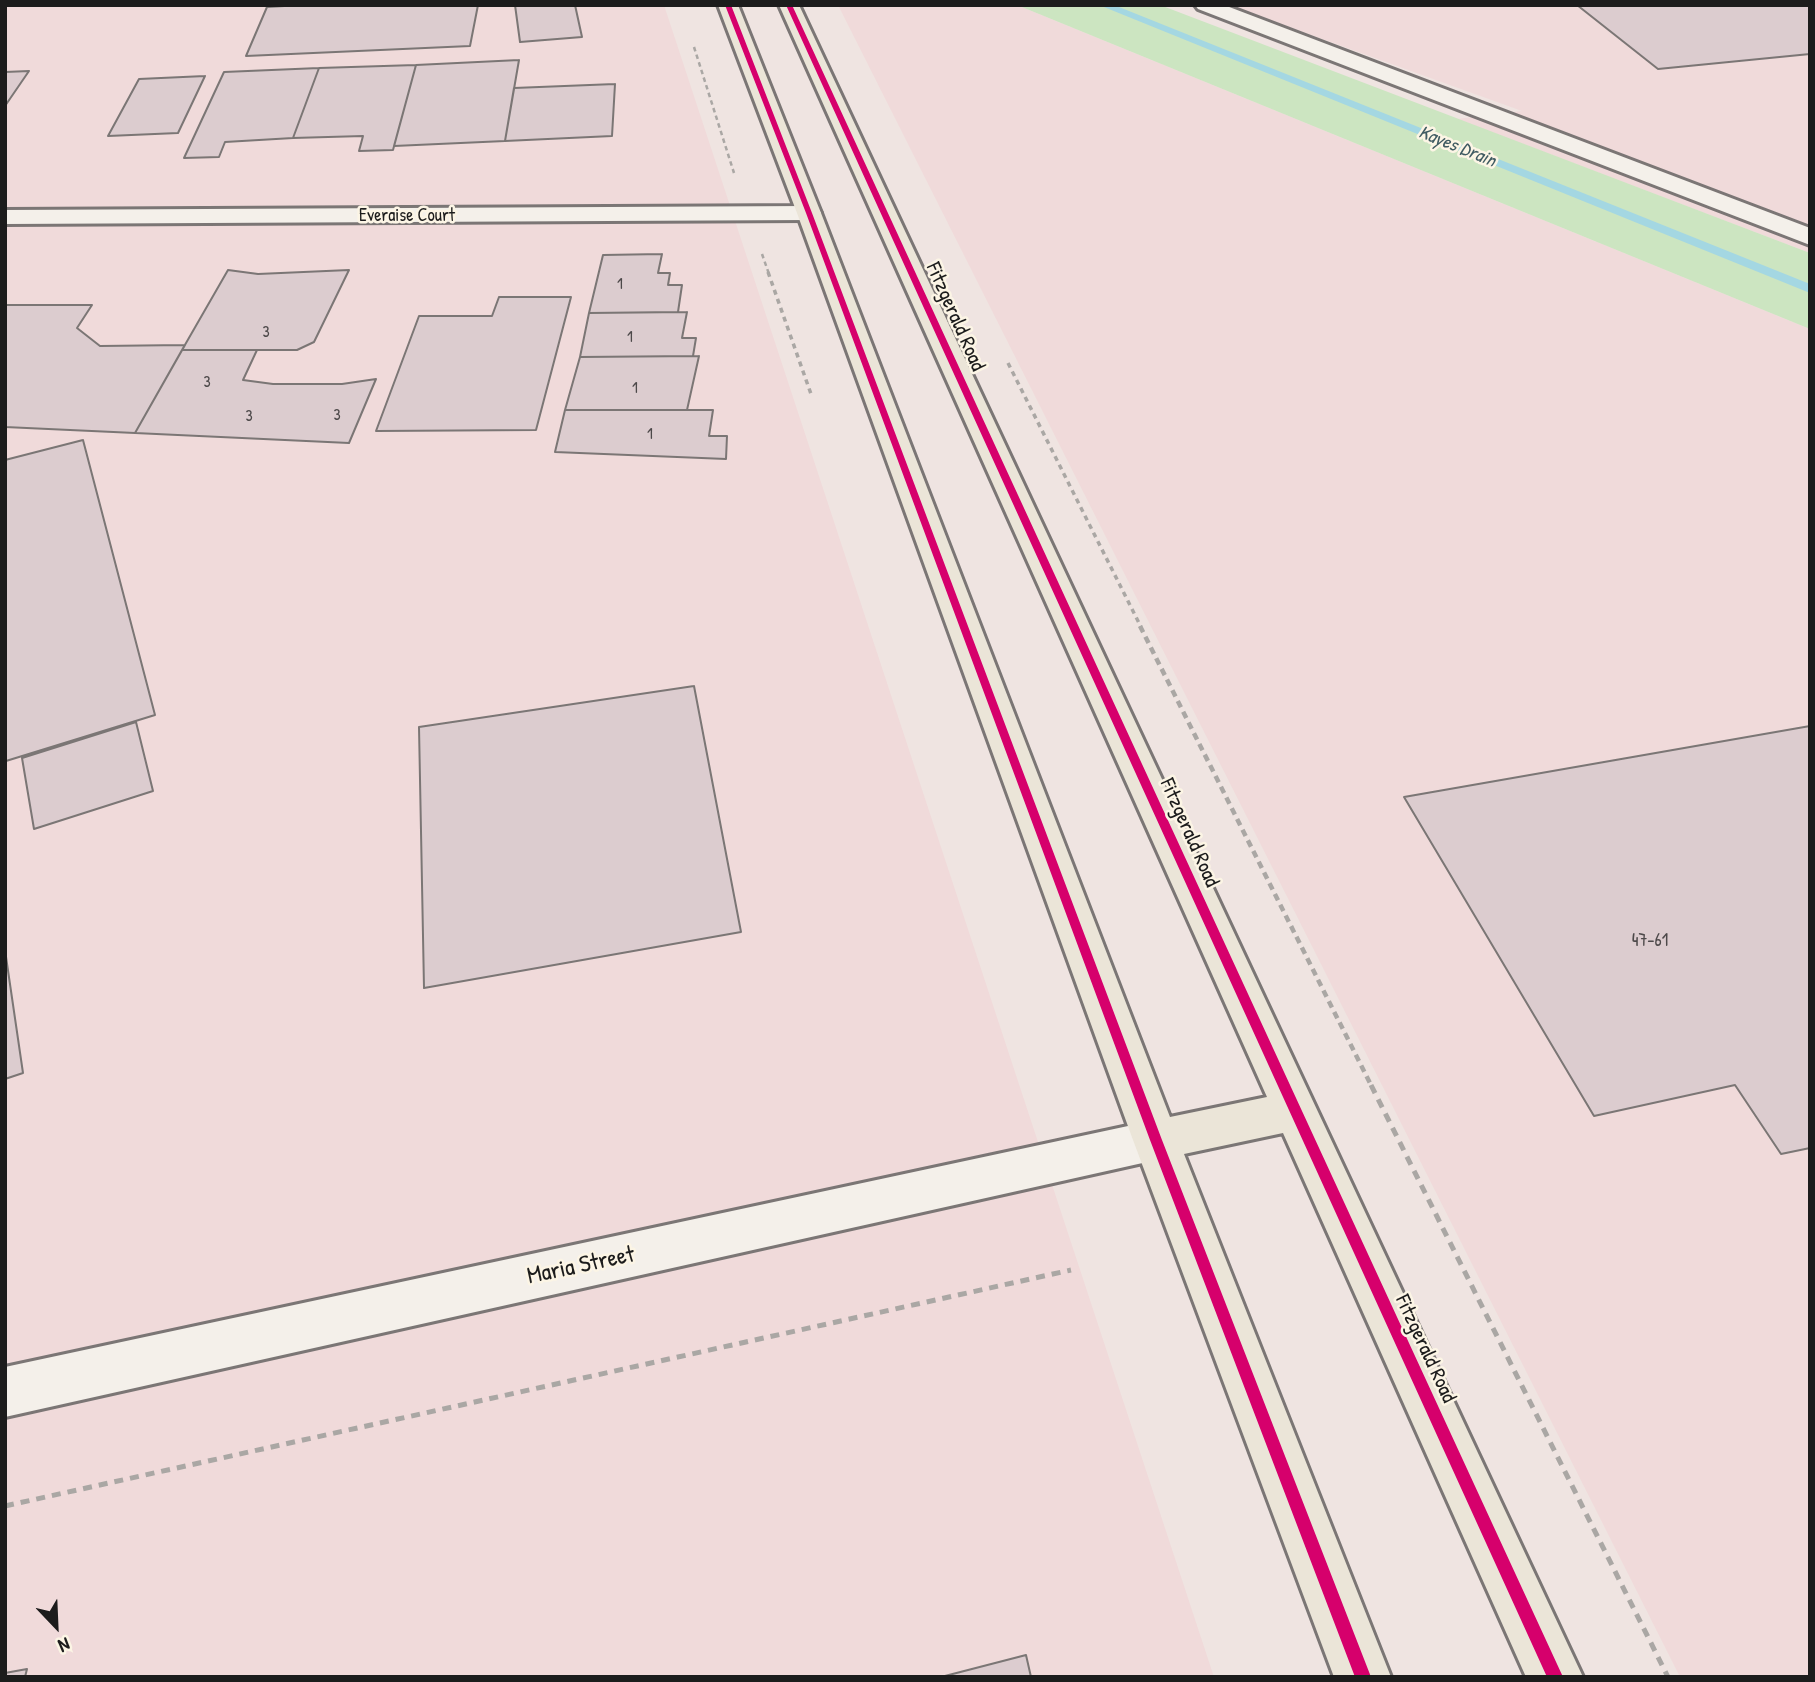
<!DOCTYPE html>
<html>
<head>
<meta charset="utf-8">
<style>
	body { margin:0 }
	#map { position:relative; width:1815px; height:1682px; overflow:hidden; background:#efe4e1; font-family:"Patrick Hand",sans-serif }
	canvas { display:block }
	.frame { position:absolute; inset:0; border:7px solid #1c1c1c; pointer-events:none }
	.north { position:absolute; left:21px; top:1591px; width:70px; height:70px; -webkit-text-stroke:5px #fcf5e5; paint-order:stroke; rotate:157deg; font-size:19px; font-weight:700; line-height:28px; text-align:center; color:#1c1c1c }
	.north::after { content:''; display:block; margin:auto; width:24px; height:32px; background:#1c1c1c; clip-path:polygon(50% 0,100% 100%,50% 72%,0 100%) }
</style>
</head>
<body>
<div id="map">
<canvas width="1815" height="1682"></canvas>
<div class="frame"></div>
<div class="north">N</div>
</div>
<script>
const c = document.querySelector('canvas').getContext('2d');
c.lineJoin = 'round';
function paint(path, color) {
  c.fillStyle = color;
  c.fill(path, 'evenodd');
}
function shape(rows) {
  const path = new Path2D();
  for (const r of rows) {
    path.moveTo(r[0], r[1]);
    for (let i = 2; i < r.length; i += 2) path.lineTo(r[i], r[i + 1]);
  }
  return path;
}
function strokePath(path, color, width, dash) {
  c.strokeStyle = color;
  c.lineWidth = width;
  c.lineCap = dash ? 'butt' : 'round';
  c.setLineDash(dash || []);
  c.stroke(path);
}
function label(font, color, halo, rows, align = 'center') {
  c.font = font + ' "Patrick Hand",sans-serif';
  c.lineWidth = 5;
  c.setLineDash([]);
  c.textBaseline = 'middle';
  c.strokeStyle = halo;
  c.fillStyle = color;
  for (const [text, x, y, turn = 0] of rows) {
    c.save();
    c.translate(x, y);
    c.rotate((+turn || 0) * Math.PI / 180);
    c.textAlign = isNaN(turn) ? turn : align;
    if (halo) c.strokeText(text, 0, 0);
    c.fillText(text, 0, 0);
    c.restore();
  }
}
paint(shape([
	[5,5,664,5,1214,1677,5,1677],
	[838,5,1017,5,1810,329,1810,1677,1680,1677],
	[1228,5,1810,5,1810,253,1457,119,1522,111]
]), '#f0dada');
paint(shape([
	[1017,5,1160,5,1810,253,1810,329]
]), '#cce5c1');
paint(shape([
	[1099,5,1114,5,1810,284,1810,293,1099,5]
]), '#a4d7e2');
const building = shape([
	[302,5,478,5,470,46,246,56,267,7,302,5],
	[515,5,575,5,582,37,520,42,515,5],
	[1577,5,1810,5,1810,54,1658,69,1577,5],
	[519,60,505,141,394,146,416,65,519,60],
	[416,65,393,150,359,151,363,136,293,138,319,68,416,65],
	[319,68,293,138,225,142,219,157,184,158,224,72,319,68],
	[29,71,5,106,5,72,29,71],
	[205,76,178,133,108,136,139,79,205,76],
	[615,84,612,136,505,141,514,88,615,84],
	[662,254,658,273,670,273,668,285,682,285,678,312,589,313,603,255,662,254],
	[228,270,258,274,349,270,314,342,297,350,182,350,228,270],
	[499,297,571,297,536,430,376,431,419,316,492,316,499,297],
	[5,305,92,305,77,328,100,346,185,345,135,433,5,427,5,305],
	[687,312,682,338,696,338,693,356,580,357,589,313,687,312],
	[182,350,257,350,243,380,273,384,342,384,376,379,349,443,135,433,182,350],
	[699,356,687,410,565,410,580,357,699,356],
	[565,410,713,410,709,436,727,436,726,459,555,452,565,410],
	[83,440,155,715,6,761,5,460,83,440],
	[694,686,741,932,424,988,419,727,694,686],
	[136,722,153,791,34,829,22,758,136,722],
	[1810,726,1810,1148,1781,1154,1735,1085,1594,1116,1404,797,1810,726],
	[5,950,23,1073,5,1079,5,950],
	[1026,1655,1031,1677,941,1677,1026,1655],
	[27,1669,25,1677,5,1677,5,1673,27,1669]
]);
paint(building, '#dccccf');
strokePath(building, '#7b7675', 2);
const street = shape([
	[1195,5,1224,5,1810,228,1810,245,1198,9,1195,5],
	[809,206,818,208,821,213,818,218,809,220,5,224,5,210,809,206],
	[1156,1120,1172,1126,1179,1140,1172,1154,1156,1160,5,1417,5,1367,1156,1120]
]);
const primary = shape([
	[718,5,738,5,821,213,1170,1117,1267,1097,779,5,799,5,1583,1677,1526,1677,1283,1133,1184,1154,1391,1677,1334,1677,1133,1140,797,213,718,5]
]);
strokePath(street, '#7b7675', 6);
strokePath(primary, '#7b7675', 6);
strokePath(shape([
	[694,47,734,173],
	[762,254,769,274]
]), '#aaa7a4', 2.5, [4.5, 3.5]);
strokePath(shape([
	[768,272,811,394],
	[1008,363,1141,627]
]), '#aaa7a4', 3.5, [5, 4.5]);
strokePath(shape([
	[1140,626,1372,1087]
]), '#aaa7a4', 4.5, [7, 5]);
strokePath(shape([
	[1371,1085,1668,1677],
	[5,1506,1071,1270]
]), '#aaa7a4', 5, [9, 7]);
paint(street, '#f4f0ea');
paint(primary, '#ebe5d8');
paint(shape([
	[725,5,731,5,812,213,1162,1140,1371,1677,1355,1677,1150,1140,806,213,725,5],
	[786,5,792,5,1563,1677,1547,1677,786,5]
]), '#d6006c');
label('16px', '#4d494a', null, [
	["1",620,285],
	["3",266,333],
	["1",630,338],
	["3",207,383],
	["1",635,389],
	["3",337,416],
	["3",249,417],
	["1",650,435]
]);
label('18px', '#1c1c1c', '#fcf5e5', [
	["Everaise Court",407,216]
]);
label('18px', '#4d494a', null, [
	["47-61",1650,941]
]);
label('italic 19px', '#405b62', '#fcf5e5', [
	["Kayes Drain",1457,147,22]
]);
label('21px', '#1c1c1c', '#fcf5e5', [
	["Fitzgerald Road",955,317,66],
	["Fitzgerald Road",1189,833,66],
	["Fitzgerald Road",1425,1349,65]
]);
label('24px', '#1c1c1c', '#fcf5e5', [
	["Maria Street",581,1266,-12]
]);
</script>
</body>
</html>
